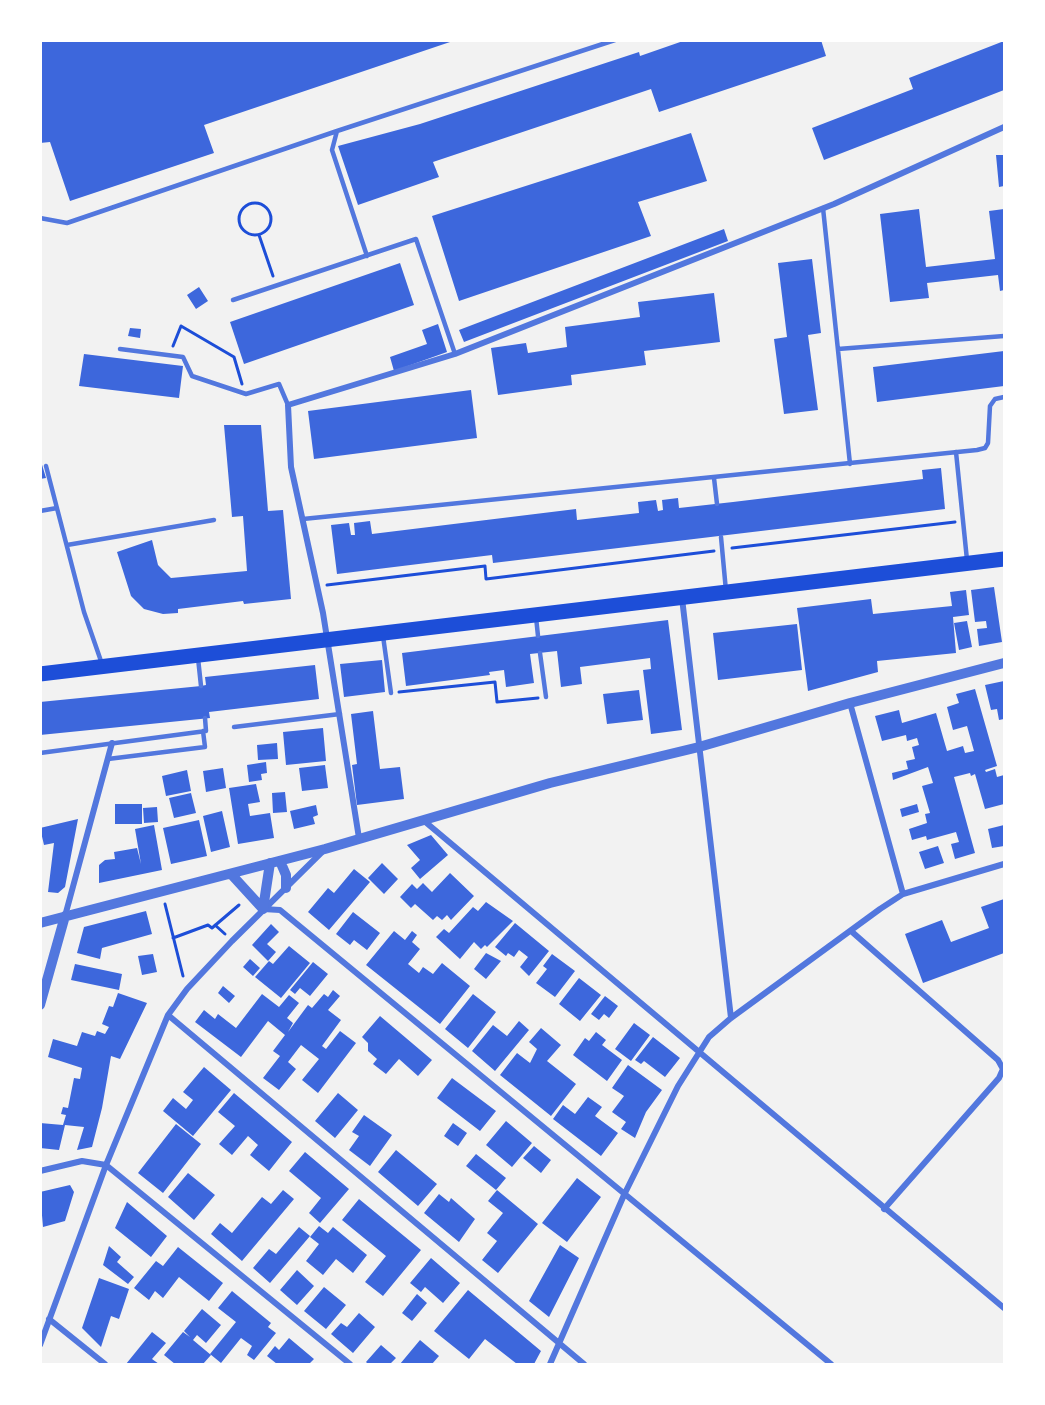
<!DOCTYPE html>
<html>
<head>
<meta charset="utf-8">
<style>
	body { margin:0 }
	#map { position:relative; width:1045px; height:1405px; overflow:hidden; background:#f2f2f2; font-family:"Public Sans",sans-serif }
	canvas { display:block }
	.frame { position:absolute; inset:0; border:42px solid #fff; pointer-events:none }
</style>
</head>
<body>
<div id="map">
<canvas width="1045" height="1405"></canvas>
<div class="frame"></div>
</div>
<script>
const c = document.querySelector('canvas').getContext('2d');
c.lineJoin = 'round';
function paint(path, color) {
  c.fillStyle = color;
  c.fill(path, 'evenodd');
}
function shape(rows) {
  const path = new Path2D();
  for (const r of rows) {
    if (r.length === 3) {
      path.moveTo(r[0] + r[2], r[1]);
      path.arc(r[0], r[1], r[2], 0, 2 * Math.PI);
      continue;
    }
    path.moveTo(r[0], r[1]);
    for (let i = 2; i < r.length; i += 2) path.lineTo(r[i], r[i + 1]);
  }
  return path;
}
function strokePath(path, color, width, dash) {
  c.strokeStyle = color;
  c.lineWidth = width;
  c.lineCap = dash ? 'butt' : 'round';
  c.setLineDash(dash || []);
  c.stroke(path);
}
paint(shape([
	[40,40,453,40,453,41,204,125,214,153,70,201,50,142,40,143],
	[686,40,821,40,826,56,659,112,651,89,433,162,439,177,358,205,338,146,420,124,639,52,640,56],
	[1004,41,1004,90,824,160,812,128,913,89,909,78],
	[691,133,707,181,638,202,651,236,459,301,432,216],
	[996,155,1004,155,1004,186,999,187],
	[919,209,926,267,995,259,989,211,1004,209,1004,290,1000,291,998,275,927,283,929,298,890,302,880,214],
	[724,229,728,241,464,342,459,330],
	[812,259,821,333,808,335,818,410,784,414,774,339,787,337,778,263],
	[400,263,414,305,244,364,230,322],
	[199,287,208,301,196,309,187,295],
	[714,293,720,342,644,351,646,365,571,375,572,385,498,395,491,348,526,343,528,353,567,347,565,327,640,317,638,302],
	[438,324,447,352,394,371,390,357,427,344,422,330],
	[130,328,141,329,140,338,128,336],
	[1004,351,1004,386,877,402,873,367],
	[84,354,183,366,179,398,79,386],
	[471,390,477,438,314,459,308,411],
	[224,425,261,425,268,511,283,510,291,599,244,604,243,601,178,609,178,613,163,614,144,609,131,596,117,552,152,540,158,565,171,578,247,571,243,516,232,517],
	[40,458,46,478,40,479],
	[941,468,945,509,493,563,492,555,337,574,331,525,349,523,351,535,355,535,354,523,370,521,372,534,576,509,577,520,639,513,638,502,656,500,658,511,663,510,662,500,678,498,679,508,733,502,923,479,922,470],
	[994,587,1002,642,979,646,977,629,987,628,986,621,975,622,971,590],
	[966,590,969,615,953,617,956,653,877,661,878,672,808,691,797,608,871,599,873,614,952,606,950,592],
	[668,620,682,730,651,734,643,670,651,669,650,658,580,667,582,684,561,687,557,651,530,654,534,683,506,687,504,670,489,672,490,675,406,686,402,653],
	[967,621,972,647,959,650,954,623],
	[797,624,802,670,718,680,713,633],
	[382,660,385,692,344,697,340,664],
	[315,665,319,699,209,712,210,718,40,735,40,702,201,686,206,685,205,677],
	[1004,681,1004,719,999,720,997,709,991,710,985,685],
	[975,689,997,766,985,770,986,772,995,769,997,777,1004,775,1004,804,985,809,975,774,971,776,970,773,954,777,975,853,955,859,951,844,959,842,956,832,927,840,926,836,912,840,909,829,927,823,925,814,930,813,922,786,933,783,928,767,893,780,892,773,908,769,906,761,915,759,912,747,919,745,917,738,907,741,906,735,882,741,875,716,899,710,902,723,936,713,947,751,963,746,965,753,974,751,967,726,953,730,947,707,959,703,956,694],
	[639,690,643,720,607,724,603,694],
	[373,711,380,769,400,767,404,799,357,805,352,765,357,764,351,714],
	[323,728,326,761,286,765,283,732],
	[277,743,278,759,258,760,257,745],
	[266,762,267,773,261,774,262,780,249,782,247,765],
	[325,765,328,788,302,791,299,768],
	[223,768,226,788,206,792,203,771],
	[187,770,191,791,166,796,162,776],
	[256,784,260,802,248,804,250,816,270,813,274,838,238,844,229,788],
	[285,792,287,812,273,813,272,793],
	[191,793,196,813,174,818,169,798],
	[115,804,142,804,142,824,115,824],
	[917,804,919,812,902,817,900,809],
	[316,805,318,815,313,817,315,824,294,829,290,811],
	[157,807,158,822,144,823,143,808],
	[222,811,230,847,211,852,203,816],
	[78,819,65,887,58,893,48,892,54,843,44,845,40,828],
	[199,820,207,856,171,864,163,828],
	[154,825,162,870,99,883,99,865,105,860,115,859,114,852,137,848,141,864,135,829],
	[1004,825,1004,846,992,848,988,829],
	[431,835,448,855,420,879,411,868,420,860,407,845],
	[938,846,944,863,925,869,919,852],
	[382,863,398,879,384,894,368,878],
	[354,869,370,882,329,930,308,912,328,888,334,893],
	[450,873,474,896,451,920,447,915,442,920,437,916,433,920,415,904,411,908,400,897,412,884,417,889,423,883,432,892],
	[1004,899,1004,953,923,983,905,934,942,920,951,942,989,928,981,907],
	[486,902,513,921,487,947,485,945,481,949,474,942,460,959,436,937,444,929,449,933,473,907,478,911],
	[146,911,152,934,102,948,100,959,77,953,84,927],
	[353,912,380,933,367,950,354,940,350,945,336,934],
	[515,923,549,951,529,976,520,967,528,957,519,950,514,957,508,953,506,956,495,947],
	[271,924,279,932,267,944,276,952,268,961,252,945],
	[394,931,405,940,412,931,417,935,412,942,420,949,408,964,419,973,423,967,433,974,442,963,470,986,440,1024,366,965],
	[289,946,310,963,281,998,255,977,269,961,273,964],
	[486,953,501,961,486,979,474,969],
	[153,954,157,972,142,975,138,956],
	[552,954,575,971,555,997,536,983,547,969,543,966],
	[250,959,260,968,253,976,243,967],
	[313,962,328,974,310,996,300,988,295,994,290,990],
	[75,964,122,974,119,990,71,980],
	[579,978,601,995,580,1021,559,1004],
	[223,986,235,996,229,1003,218,993],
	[333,990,340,996,328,1010,341,1020,322,1046,326,1049,340,1031,356,1043,318,1093,302,1080,319,1059,301,1045,288,1062,296,1069,279,1090,263,1078,280,1056,273,1051,285,1035,268,1021,241,1057,195,1022,204,1010,215,1019,218,1014,236,1028,262,994,279,1007,289,995,299,1003,287,1018,293,1023,288,1032,308,1005,312,1008,324,994,328,997],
	[118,993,147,1003,120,1059,111,1056,102,1108,92,1147,77,1150,84,1127,65,1125,59,1150,40,1148,40,1123,63,1125,66,1115,61,1114,63,1107,68,1108,74,1078,80,1079,82,1068,48,1057,53,1039,77,1046,82,1032,95,1036,97,1031,105,1034,109,1027,102,1024,109,1006,113,1007],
	[473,994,496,1012,468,1048,445,1029],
	[605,996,618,1006,609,1018,604,1014,599,1020,591,1014],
	[380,1016,432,1060,418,1076,399,1059,386,1074,373,1064,377,1059,368,1051,368,1043,362,1037],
	[519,1021,529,1030,495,1071,472,1051,493,1025,507,1036],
	[634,1023,650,1035,631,1061,615,1049],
	[541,1028,561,1045,547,1061,576,1084,551,1116,500,1075,517,1053,530,1063,537,1049,529,1042],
	[596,1032,606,1040,602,1045,622,1060,607,1081,573,1055,585,1038,589,1041],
	[653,1037,680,1058,665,1077,644,1061,641,1064,635,1060],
	[628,1065,662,1090,646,1112,635,1138,621,1129,626,1122,612,1112,624,1096,612,1088],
	[204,1067,231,1090,193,1136,163,1111,173,1098,186,1109,193,1100,183,1092],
	[452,1078,496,1111,480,1131,437,1098],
	[234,1093,292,1142,269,1171,250,1155,258,1145,248,1136,232,1155,219,1144,235,1126,218,1112],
	[338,1093,358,1110,335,1138,315,1121],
	[588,1097,602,1107,595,1116,618,1133,601,1156,553,1119,563,1105,575,1114],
	[364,1115,392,1135,370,1166,349,1150,359,1136,352,1132],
	[506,1121,532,1143,512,1167,486,1145],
	[453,1123,467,1133,458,1146,444,1136],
	[176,1124,201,1144,163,1193,138,1173],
	[534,1146,551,1160,541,1173,523,1158],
	[396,1150,437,1184,418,1206,378,1172],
	[305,1152,349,1189,320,1223,309,1213,321,1198,289,1171],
	[476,1154,506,1178,496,1190,466,1166],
	[188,1173,215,1195,194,1220,168,1197],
	[577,1178,601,1197,567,1242,542,1223],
	[70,1185,74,1192,65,1221,43,1227,40,1192],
	[283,1190,294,1199,242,1261,211,1234,220,1223,232,1233,262,1197,271,1204],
	[497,1190,538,1224,498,1273,482,1260,497,1241,487,1233,503,1213,488,1201],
	[439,1194,449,1202,451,1198,475,1219,459,1242,424,1213],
	[359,1199,421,1250,383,1296,365,1282,386,1256,342,1220],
	[127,1202,167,1236,151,1257,115,1228],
	[319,1226,328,1233,333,1227,367,1255,353,1273,336,1259,323,1275,306,1261,319,1244,310,1237],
	[299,1227,310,1236,270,1283,253,1268,269,1249,276,1254],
	[560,1245,579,1258,549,1317,529,1301],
	[109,1246,121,1257,117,1262,134,1277,128,1284,103,1265],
	[178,1247,223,1283,209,1301,179,1277,163,1298,155,1291,149,1300,134,1288,156,1261,163,1266],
	[431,1258,460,1283,443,1303,425,1287,421,1292,410,1283],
	[297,1270,314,1286,297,1305,280,1290],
	[99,1278,129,1289,119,1319,111,1316,101,1347,82,1328],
	[324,1287,346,1305,326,1329,304,1311],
	[468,1290,541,1351,534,1364,517,1364,485,1339,469,1359,434,1331],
	[232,1291,271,1323,268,1327,276,1333,254,1360,247,1355,252,1346,241,1338,221,1363,210,1354,236,1322,218,1308],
	[417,1294,427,1303,412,1321,402,1313],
	[202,1309,221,1325,206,1343,197,1335,193,1340,211,1355,203,1364,175,1364,164,1355,183,1332,190,1337,184,1331],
	[359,1313,375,1327,353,1353,331,1334,341,1323,347,1327],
	[152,1332,166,1343,152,1359,159,1364,126,1364],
	[289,1338,314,1359,309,1364,277,1364,267,1356,275,1346,279,1350],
	[420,1340,439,1356,432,1364,400,1364],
	[381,1345,396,1358,390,1364,368,1364,366,1362]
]), '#3d67dc');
strokePath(shape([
	[255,219,16],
	[259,235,273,276],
	[173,346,181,326,234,357,242,384],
	[732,548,955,522],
	[327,585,485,566,486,579,714,551],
	[399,692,495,682,497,702,538,698],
	[165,904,183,976],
	[215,925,225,934],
	[173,938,208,925,212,928,239,905]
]), '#1d4ed8', 3);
strokePath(shape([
	[823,208,850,464],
	[40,218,67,223,337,131],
	[367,256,332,150,337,131,615,40],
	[233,300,416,239,455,354],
	[120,349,183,357,192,376,246,394,279,384,288,405],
	[838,349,1004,336],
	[956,452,967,560],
	[46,466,84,612,102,664],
	[714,478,717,504],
	[40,511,57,508],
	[303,519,977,450,985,448,988,443,990,406,995,399,1004,397],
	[721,537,726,591],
	[67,545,214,520],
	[536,617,538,636],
	[383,636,391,693],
	[540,653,546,697],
	[198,658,201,686],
	[234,727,340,714],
	[40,753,206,731,205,718],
	[108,759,205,747,203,731]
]), '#5277de', 4.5);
strokePath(shape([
	[682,598,731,1018],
	[850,703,903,894],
	[423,820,1004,1308],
	[359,838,323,613,291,467,288,405,455,354,834,204,1004,127],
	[263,909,280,910,831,1364],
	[65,916,112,743],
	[851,931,998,1060,1003,1069,999,1078,884,1209],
	[168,1015,584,1364],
	[40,1171,82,1161,106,1165,350,1364],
	[49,1319,105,1364],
	[40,1345,106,1165,168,1015,187,989,232,941,322,852],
	[550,1364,624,1195,678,1086,709,1037,731,1018,880,909,903,894,1004,864]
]), '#5277de', 6);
strokePath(shape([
	[280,861,286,875,286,888],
	[231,874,263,909],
	[263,909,270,863],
	[40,923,325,849,550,783,699,747,850,703,1004,663],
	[40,1005,65,916]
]), '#5277de', 10);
strokePath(shape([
	[40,674,1004,559]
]), '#1d4ed8', 15);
</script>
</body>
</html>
